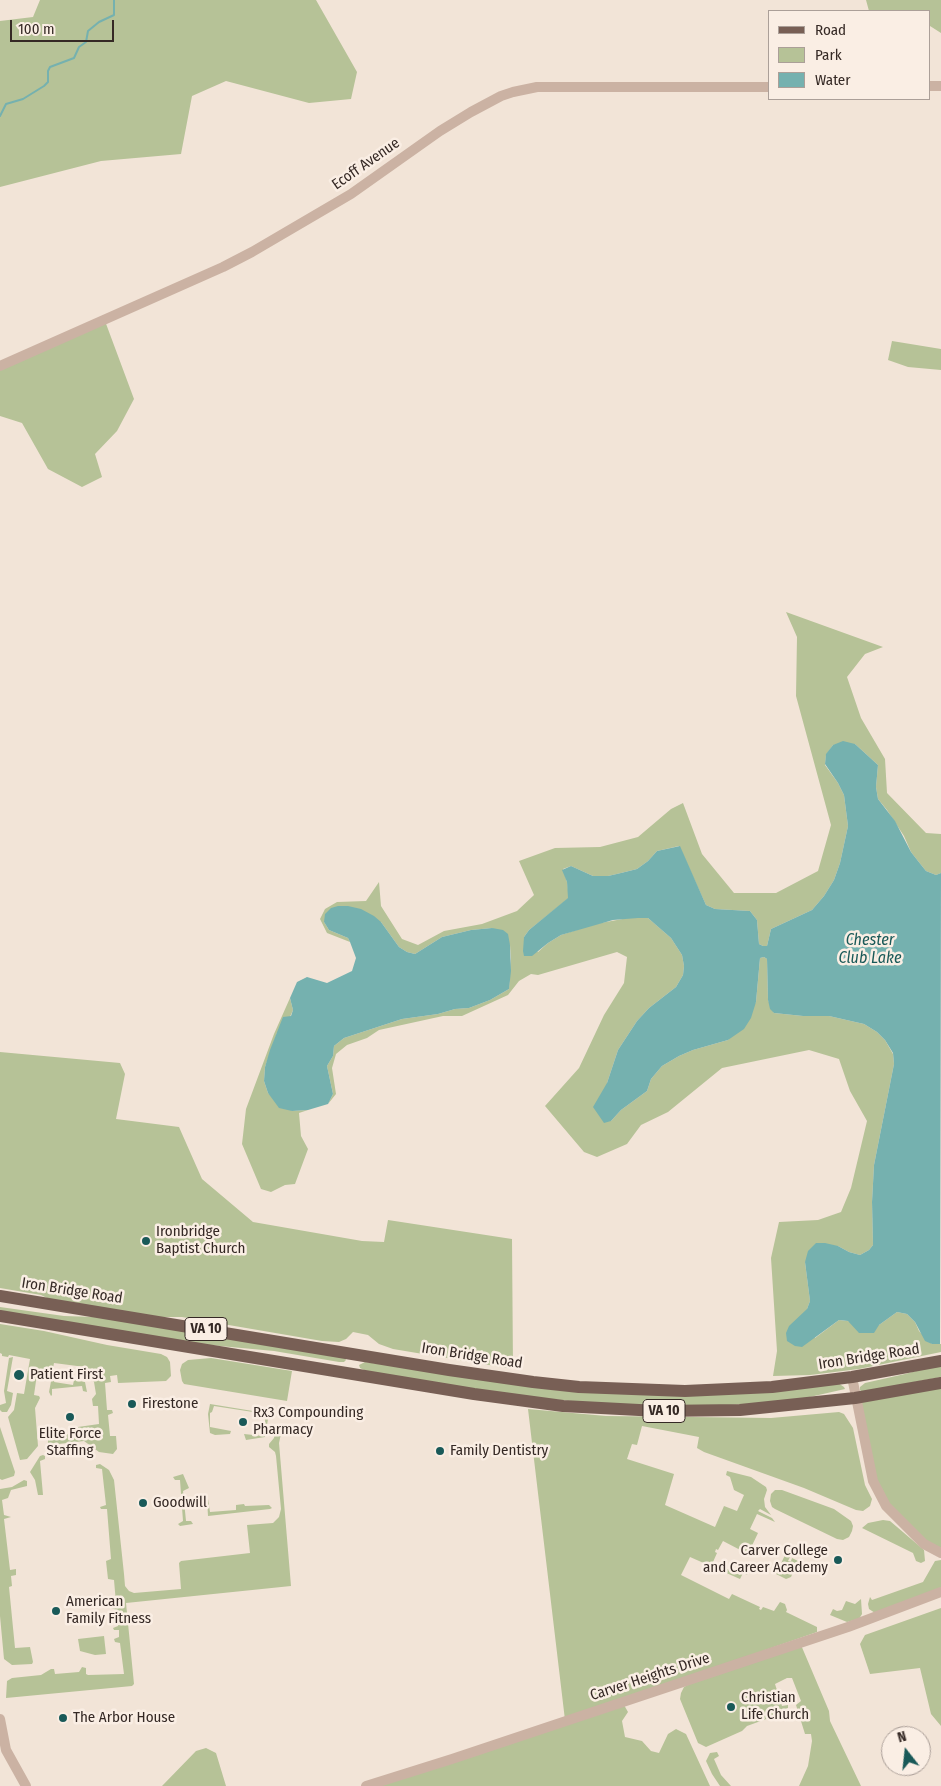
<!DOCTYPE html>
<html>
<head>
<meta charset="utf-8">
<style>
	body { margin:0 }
	#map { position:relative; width:941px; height:1786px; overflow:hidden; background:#f2e4d7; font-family:"Fira Sans Condensed",sans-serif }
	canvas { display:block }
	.legend { position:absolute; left:768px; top:10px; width:162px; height:90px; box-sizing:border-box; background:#faeee4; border:1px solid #ab9f98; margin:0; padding:6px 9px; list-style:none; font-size:15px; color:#352925 }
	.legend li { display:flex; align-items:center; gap:10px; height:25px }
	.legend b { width:25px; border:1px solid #ab9f98 }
	.north { position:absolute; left:881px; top:1726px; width:50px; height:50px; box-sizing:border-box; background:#faeee4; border:1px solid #ab9f98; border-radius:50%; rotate:344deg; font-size:14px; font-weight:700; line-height:20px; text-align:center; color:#352925 }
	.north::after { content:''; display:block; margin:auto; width:18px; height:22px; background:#195958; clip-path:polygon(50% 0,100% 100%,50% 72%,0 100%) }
	.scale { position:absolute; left:10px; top:20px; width:104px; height:22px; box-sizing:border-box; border:2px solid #352925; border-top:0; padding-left:6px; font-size:15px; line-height:18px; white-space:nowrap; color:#352925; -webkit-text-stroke:4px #faeee4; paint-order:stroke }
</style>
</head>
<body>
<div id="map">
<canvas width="941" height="1786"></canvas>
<ul class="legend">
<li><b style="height:6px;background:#785f55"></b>Road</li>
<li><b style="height:14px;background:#b6c297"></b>Park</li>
<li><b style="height:14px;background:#75b1af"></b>Water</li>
</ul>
<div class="north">N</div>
<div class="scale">100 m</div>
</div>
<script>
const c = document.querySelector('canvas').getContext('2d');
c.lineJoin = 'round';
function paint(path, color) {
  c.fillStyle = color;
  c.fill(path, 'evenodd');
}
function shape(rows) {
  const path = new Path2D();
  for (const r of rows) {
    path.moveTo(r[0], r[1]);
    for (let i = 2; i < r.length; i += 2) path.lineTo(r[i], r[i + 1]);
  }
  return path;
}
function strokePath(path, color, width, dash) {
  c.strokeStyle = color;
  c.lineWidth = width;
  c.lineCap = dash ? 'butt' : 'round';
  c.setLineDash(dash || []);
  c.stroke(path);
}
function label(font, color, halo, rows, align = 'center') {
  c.font = font + ' "Fira Sans Condensed",sans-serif';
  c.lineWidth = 5;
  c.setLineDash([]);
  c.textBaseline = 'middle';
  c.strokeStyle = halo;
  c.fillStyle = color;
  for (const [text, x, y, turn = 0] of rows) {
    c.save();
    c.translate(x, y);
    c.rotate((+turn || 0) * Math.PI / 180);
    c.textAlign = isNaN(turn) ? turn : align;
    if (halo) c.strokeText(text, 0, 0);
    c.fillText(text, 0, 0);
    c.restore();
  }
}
paint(shape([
	[40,0,316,0,357,72,351,99,309,103,226,81,192,96,181,154,101,161,0,187,0,21,33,17],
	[866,0,941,0,941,33,930,26,930,11,869,11],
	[105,321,134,399,117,431,95,454,102,477,82,487,48,469,22,423,0,416,0,369],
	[892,341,941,349,941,370,908,367,888,360],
	[786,612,883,647,865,654,847,677,861,718,885,759,887,793,926,833,941,834,941,873,936,875,926,871,918,861,911,852,904,836,887,810,878,799,876,787,878,765,855,744,833,745,826,755,825,765,838,783,844,795,848,826,840,863,834,880,824,896,812,910,771,929,767,946,763,946,759,944,757,920,750,911,715,909,706,905,679,846,657,851,648,861,637,869,621,873,608,876,593,876,571,866,563,869,567,882,569,898,529,930,524,937,538,952,548,943,561,935,595,924,628,918,648,918,671,938,682,955,684,966,683,975,676,987,649,1008,637,1021,618,1050,607,1083,611,1121,621,1110,647,1091,651,1079,662,1066,679,1056,693,1050,728,1040,756,1002,760,958,764,957,767,959,768,1000,774,1013,803,1016,829,1016,864,1024,877,1032,885,1040,893,1054,894,1064,874,1165,872,1202,873,1245,869,1250,860,1255,849,1252,838,1246,805,1262,810,1301,807,1309,815,1338,839,1320,879,1325,897,1312,907,1314,915,1322,919,1331,932,1344,941,1344,941,1352,859,1369,810,1375,773,1376,777,1351,771,1258,779,1222,818,1220,841,1212,851,1188,867,1121,850,1091,839,1059,809,1050,722,1068,668,1112,641,1125,627,1144,597,1157,584,1152,545,1106,579,1068,604,1015,624,983,627,957,617,952,538,975,531,974,519,981,508,995,462,1016,443,1016,379,1030,367,1038,347,1045,336,1054,332,1068,336,1094,328,1104,333,1094,327,1066,333,1056,334,1046,344,1038,402,1019,438,1014,455,1009,469,1008,490,1000,509,989,511,958,510,945,492,928,471,930,442,937,415,954,407,952,399,947,381,922,324,922,329,930,348,938,350,942,327,933,320,919,325,909,337,902,366,901,379,882,381,906,402,939,418,945,444,931,482,924,517,911,534,895,519,861,555,848,600,847,638,837,671,809,683,803,702,854,734,893,776,893,818,871,831,825,796,696,797,637],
	[290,998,293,1010,290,1017,277,1033,265,1067,264,1081,268,1093,292,1111,308,1110,299,1113,301,1136,308,1149,295,1184,285,1185,271,1192,261,1189,242,1144,246,1109,274,1034],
	[0,1052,120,1063,125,1074,116,1119,179,1127,202,1179,253,1222,362,1241,384,1242,388,1220,512,1239,513,1369,393,1349,379,1344,368,1335,353,1332,346,1339,339,1342,322,1341,182,1317,160,1317,49,1299,41,1295,0,1288],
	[0,1307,64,1316,125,1318,345,1358,346,1360,344,1362,339,1362,274,1351,209,1345,0,1311],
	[0,1324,44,1331,107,1345,161,1354,167,1357,170,1362,171,1376,166,1381,118,1383,117,1375,110,1376,111,1382,105,1383,107,1410,112,1410,113,1413,108,1415,110,1436,116,1436,117,1449,113,1454,99,1452,84,1441,50,1445,48,1443,48,1440,51,1436,78,1433,78,1427,99,1424,98,1406,93,1406,92,1399,96,1394,94,1382,91,1377,85,1373,85,1367,54,1363,53,1368,45,1370,43,1374,37,1374,34,1395,39,1396,40,1398,35,1408,38,1446,27,1459,20,1460,8,1417,14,1410,17,1393,24,1394,30,1359,9,1355,8,1357,2,1356,2,1354,0,1353],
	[13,1357,7,1391,13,1393,11,1405,7,1412,2,1412,0,1410,0,1405,6,1403,4,1391,9,1358],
	[211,1358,292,1371,287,1401,184,1384,182,1381,180,1370,182,1364,188,1360],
	[365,1362,552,1388,838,1383,844,1387,845,1389,792,1401,731,1405,620,1405,524,1397,366,1371,360,1368,359,1365],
	[941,1364,941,1377,862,1392,860,1390,860,1387,865,1383,905,1374],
	[52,1376,55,1377,54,1382,73,1385,74,1380,85,1382,87,1392,83,1391,82,1386,52,1389,52,1395,51,1396,49,1392],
	[941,1384,941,1551,925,1542,888,1505,875,1483,857,1400],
	[210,1404,265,1413,266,1406,270,1407,265,1437,246,1440,244,1434,263,1436,266,1414,214,1406,212,1412,210,1413,210,1427,231,1431,230,1434,215,1435,210,1433,208,1414],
	[528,1409,606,1416,691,1417,771,1418,839,1412,844,1414,853,1428,865,1485,872,1499,870,1506,863,1511,856,1510,804,1488,704,1452,697,1448,699,1437,642,1426,637,1445,632,1444,627,1459,674,1474,665,1505,715,1527,724,1506,737,1511,744,1495,734,1490,730,1477,726,1475,727,1471,751,1477,766,1487,767,1490,764,1499,765,1507,771,1515,760,1509,758,1511,772,1518,775,1522,757,1514,750,1529,758,1533,748,1554,723,1541,718,1550,716,1549,715,1552,717,1553,713,1562,740,1575,744,1566,750,1569,747,1575,743,1573,740,1579,690,1557,681,1575,729,1599,732,1594,760,1607,759,1609,761,1610,763,1607,774,1611,780,1602,785,1604,787,1610,786,1612,817,1627,817,1632,565,1720],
	[0,1427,15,1472,14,1476,2,1480,0,1479],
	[275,1428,282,1429,279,1443,291,1586,126,1603,134,1684,132,1686,6,1698,7,1681,12,1678,41,1675,51,1669,54,1669,55,1674,79,1672,82,1667,86,1668,86,1674,88,1675,124,1674,120,1643,115,1642,114,1639,119,1637,119,1630,114,1630,113,1628,118,1626,117,1610,111,1608,111,1605,116,1603,114,1580,108,1579,106,1561,111,1559,107,1509,101,1509,100,1507,106,1505,102,1469,96,1468,96,1465,100,1464,109,1470,114,1480,124,1574,125,1586,129,1591,134,1593,181,1589,179,1563,181,1561,250,1553,247,1525,273,1523,279,1517,281,1509,276,1456,275,1452,269,1447,269,1444,274,1438],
	[43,1455,45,1456,45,1459,40,1461,43,1495,38,1495,35,1480,30,1472,40,1456],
	[183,1474,189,1488,183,1491,186,1521,191,1521,193,1524,180,1526,178,1524,183,1521,180,1480,175,1480,173,1477],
	[24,1480,27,1481,27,1486,11,1490,8,1498,2,1500,4,1515,11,1517,4,1519,10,1570,16,1569,16,1575,11,1576,12,1586,9,1587,15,1648,30,1647,33,1662,32,1664,12,1665,4,1659,0,1616,0,1489,12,1487],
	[775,1490,782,1490,834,1509,851,1521,853,1526,852,1531,849,1537,843,1540,837,1539,775,1509,772,1507,770,1501,771,1494],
	[207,1499,208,1499,210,1512,236,1510,236,1505,244,1504,245,1506,269,1505,272,1508,270,1509,208,1516],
	[883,1520,890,1521,924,1550,925,1561,921,1563,916,1561,913,1553,862,1528,868,1523],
	[785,1555,790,1557,788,1561,791,1561,792,1558,798,1561,791,1577,786,1579,776,1574],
	[941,1560,941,1588,875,1613,869,1609,868,1604,870,1597,872,1600,923,1582,935,1561],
	[861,1599,862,1614,859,1619,847,1622,830,1615,833,1609,837,1611,842,1610,846,1601,855,1604],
	[941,1608,941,1726,931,1714,920,1668,870,1674,860,1644,865,1635],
	[104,1636,106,1654,95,1655,80,1651,78,1639],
	[801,1645,829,1711,830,1721,861,1786,799,1786,808,1766,812,1741,811,1734,805,1734,796,1705,801,1701,792,1678,787,1678,775,1684,782,1706,788,1705,788,1708,777,1712,769,1718,747,1726,742,1731,706,1747,698,1743,680,1699,681,1693,684,1687,698,1679],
	[624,1705,628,1712,622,1721,625,1737,642,1741,651,1751,659,1753,668,1734,676,1729,686,1734,710,1786,379,1786],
	[206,1748,216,1753,226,1786,162,1786,196,1751],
	[717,1752,719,1756,714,1759,721,1775,731,1786,720,1786,712,1774,706,1761,710,1753]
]), '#b6c297');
paint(shape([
	[843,741,855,744,878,765,876,787,878,799,895,821,911,852,918,861,926,871,936,875,941,873,940,1344,932,1344,925,1341,915,1322,907,1314,897,1312,879,1325,874,1333,859,1333,848,1321,839,1320,802,1347,795,1346,787,1341,786,1333,789,1326,807,1309,810,1301,805,1262,808,1251,816,1243,825,1243,838,1246,849,1252,860,1255,869,1250,873,1245,872,1202,874,1165,894,1064,893,1053,885,1040,877,1032,864,1024,829,1016,803,1016,774,1013,770,1009,768,1000,767,959,764,957,760,958,756,1002,751,1018,744,1029,728,1040,693,1050,679,1056,662,1066,651,1079,647,1091,621,1110,611,1121,604,1123,593,1107,607,1083,618,1050,637,1021,649,1008,676,987,683,975,684,966,682,955,671,938,656,925,648,918,638,918,613,920,561,935,548,943,532,956,524,956,523,951,524,937,529,930,568,898,567,882,562,870,571,866,593,876,608,876,621,873,637,869,648,861,657,851,680,846,706,905,715,909,750,911,757,920,759,944,763,946,767,946,771,929,812,910,824,896,834,880,840,863,848,826,844,795,838,783,825,764,826,754,833,745],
	[338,906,348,906,361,909,374,916,381,922,399,947,407,952,415,954,442,937,471,930,492,928,503,930,508,934,510,945,511,971,509,989,490,1000,469,1008,455,1009,438,1014,402,1019,344,1038,334,1046,333,1056,327,1066,333,1094,328,1104,308,1110,292,1111,279,1108,268,1093,264,1081,265,1067,270,1050,283,1017,291,1016,293,1010,290,998,297,982,307,977,327,983,352,971,356,958,350,942,348,938,329,930,324,922,325,914,331,908]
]), '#75b1af');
strokePath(shape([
	[0,116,6,104,23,99,44,86,48,82,48,71,50,67,74,58,79,47,86,42,88,31,99,22,114,15,114,0]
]), '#75b1af', 2);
strokePath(shape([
	[930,86,941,86],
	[0,366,223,267,252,252,351,194,440,131,471,112,501,96,513,92,537,87,770,87],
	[852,1377,873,1481,886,1506,924,1544,941,1553],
	[0,1719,6,1750,26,1786],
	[366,1786,452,1759,848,1627,941,1592]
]), '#cbb2a3', 10);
strokePath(shape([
	[0,1296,449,1370,533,1382,579,1387,685,1391,772,1387,852,1377,941,1361],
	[0,1316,474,1394,563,1406,658,1411,740,1410,855,1398,941,1383]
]), '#785f55', 12);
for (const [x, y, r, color] of [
	[146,1241,5,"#195958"],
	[19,1375,6,"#195958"],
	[132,1404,5,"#195958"],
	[70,1417,5,"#195958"],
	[243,1422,5,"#195958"],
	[440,1451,5,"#195958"],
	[143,1503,5,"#195958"],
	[838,1560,5,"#195958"],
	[56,1611,5,"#195958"],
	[731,1707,5,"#195958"],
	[63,1718,5,"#195958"]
]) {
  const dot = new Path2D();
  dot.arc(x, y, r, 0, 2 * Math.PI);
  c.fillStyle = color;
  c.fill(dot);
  strokePath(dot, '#faeee4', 2);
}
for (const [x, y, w] of [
	[206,1329,42],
	[664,1411,42]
]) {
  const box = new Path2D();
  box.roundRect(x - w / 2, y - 11.5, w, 23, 4);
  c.fillStyle = '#faeee4';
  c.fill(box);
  strokePath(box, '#352925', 1);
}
label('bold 14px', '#352925', null, [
	["VA 10",206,1329],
	["VA 10",664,1411]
]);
label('15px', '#352925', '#faeee4', [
	["Ecoff Avenue",366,164,-35],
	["Iron Bridge Road",72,1291,9],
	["Iron Bridge Road",472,1356,9],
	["Iron Bridge Road",869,1357,-9],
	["Carver Heights Drive",650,1677,-18]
]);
label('15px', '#352925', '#faeee4', [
	["Ironbridge",156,1232],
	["Baptist Church",156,1249],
	["Patient First",30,1375],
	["Firestone",142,1404],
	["Rx3 Compounding",253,1413],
	["Pharmacy",253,1430],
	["Elite Force",70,1434,"center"],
	["Staffing",70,1451,"center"],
	["Family Dentistry",450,1451],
	["Goodwill",153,1503],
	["Carver College",828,1551,"right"],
	["and Career Academy",828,1568,"right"],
	["American",66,1602],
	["Family Fitness",66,1619],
	["Christian",741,1698],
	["Life Church",741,1715],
	["The Arbor House",73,1718]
], 'left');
label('italic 16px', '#195958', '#faeee4', [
	["Chester",870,941],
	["Club Lake",870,959]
]);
</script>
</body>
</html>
